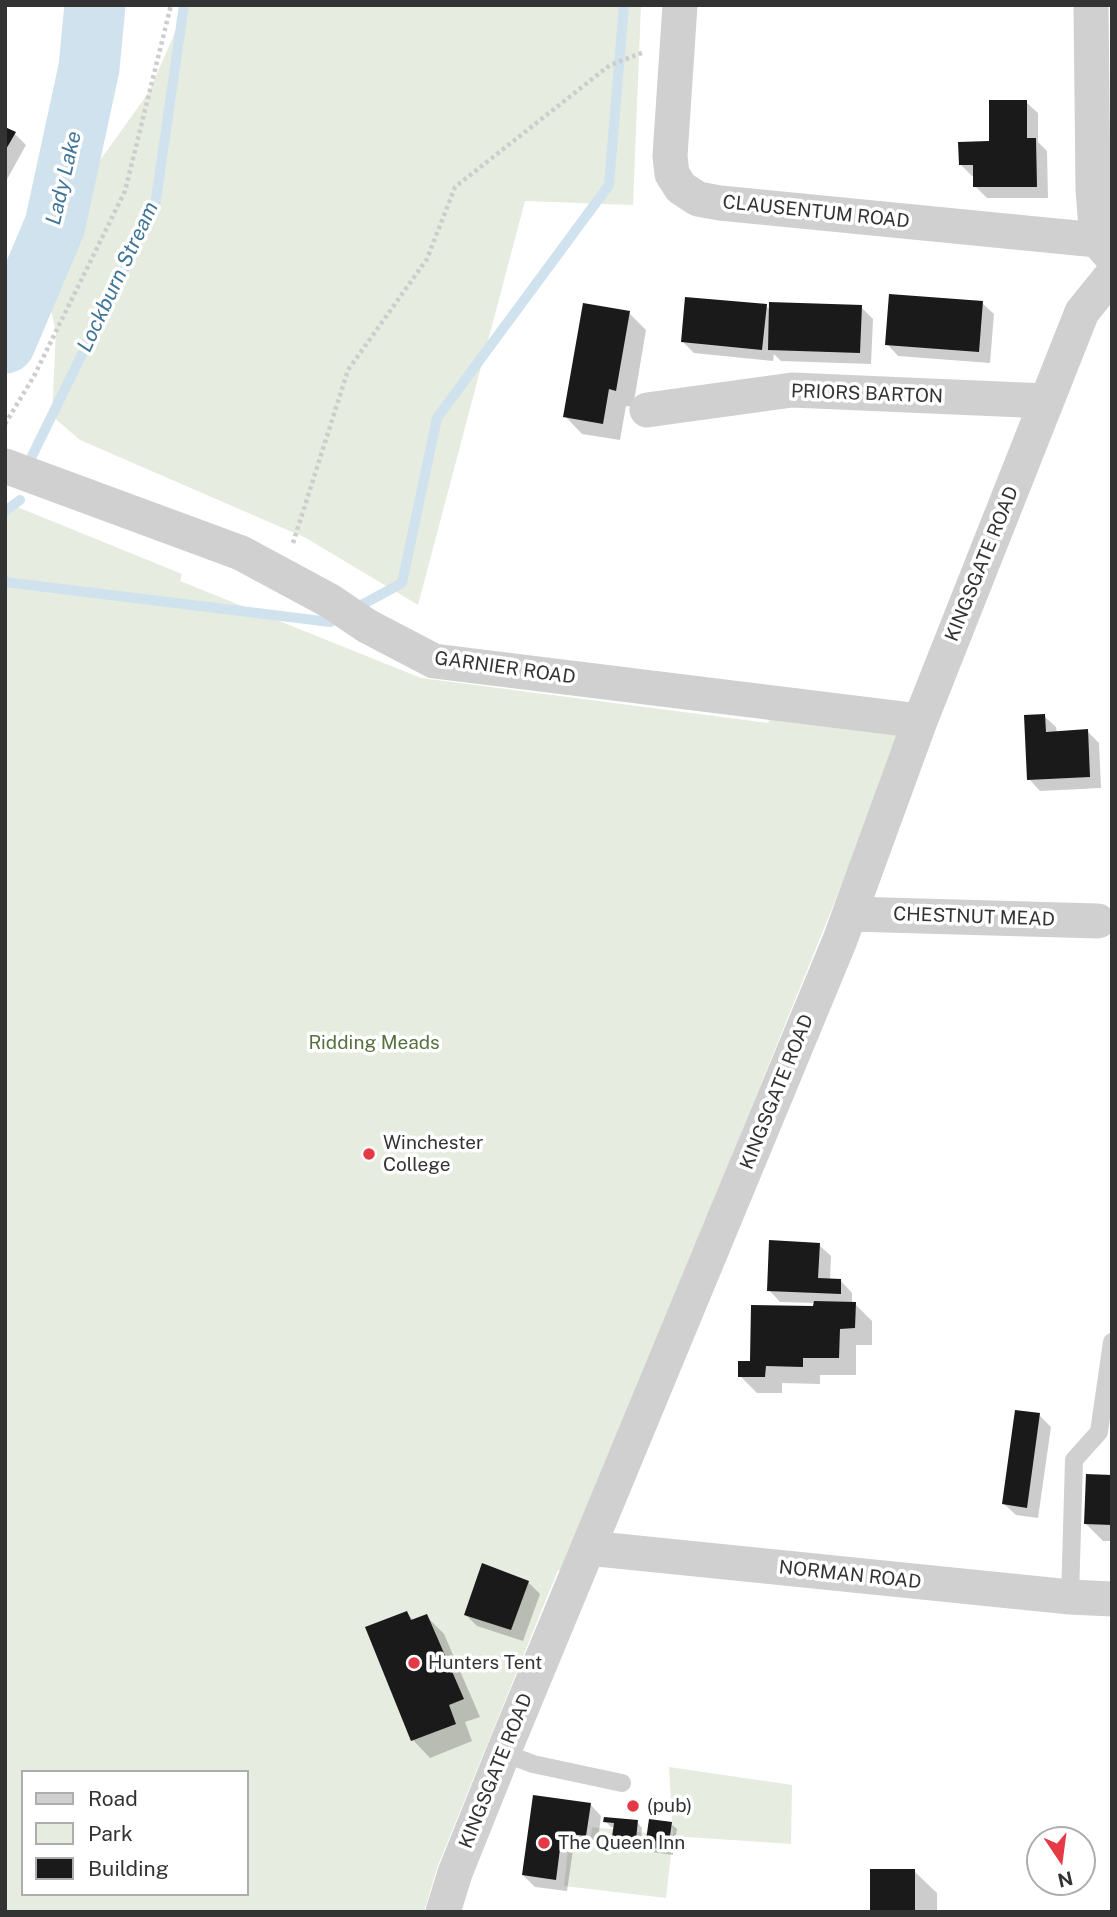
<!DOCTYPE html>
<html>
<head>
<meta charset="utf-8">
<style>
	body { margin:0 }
	#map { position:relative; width:1117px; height:1917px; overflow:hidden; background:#fff; font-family:"Public Sans",sans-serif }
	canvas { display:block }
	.frame { position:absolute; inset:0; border:7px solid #333; pointer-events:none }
	.legend { position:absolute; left:21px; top:1770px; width:228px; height:126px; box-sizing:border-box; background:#fff; border:2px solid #adadad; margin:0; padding:9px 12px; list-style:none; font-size:21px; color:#333 }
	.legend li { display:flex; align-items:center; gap:14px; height:35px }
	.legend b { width:35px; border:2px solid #adadad }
	.north { position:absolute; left:1026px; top:1826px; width:70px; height:70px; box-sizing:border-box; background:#fff; border:2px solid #adadad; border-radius:50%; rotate:167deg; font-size:19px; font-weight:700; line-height:28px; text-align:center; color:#333 }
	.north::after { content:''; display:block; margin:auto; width:24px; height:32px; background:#e63946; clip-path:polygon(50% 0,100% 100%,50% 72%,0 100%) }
</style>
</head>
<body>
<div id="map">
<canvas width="1117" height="1917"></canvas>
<div class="frame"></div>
<ul class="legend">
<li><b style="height:9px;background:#d0d0d0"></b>Road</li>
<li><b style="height:19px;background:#e6ecdf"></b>Park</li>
<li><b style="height:19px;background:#1a1a1a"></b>Building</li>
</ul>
<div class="north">N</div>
</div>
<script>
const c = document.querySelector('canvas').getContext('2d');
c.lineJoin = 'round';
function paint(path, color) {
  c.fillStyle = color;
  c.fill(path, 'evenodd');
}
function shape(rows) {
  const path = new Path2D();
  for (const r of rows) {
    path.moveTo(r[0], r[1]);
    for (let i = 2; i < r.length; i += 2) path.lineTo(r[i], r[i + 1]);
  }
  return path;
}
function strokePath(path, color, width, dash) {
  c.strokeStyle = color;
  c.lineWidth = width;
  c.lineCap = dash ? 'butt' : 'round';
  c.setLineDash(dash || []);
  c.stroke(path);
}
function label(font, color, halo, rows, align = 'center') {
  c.font = font + ' "Public Sans",sans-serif';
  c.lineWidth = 7;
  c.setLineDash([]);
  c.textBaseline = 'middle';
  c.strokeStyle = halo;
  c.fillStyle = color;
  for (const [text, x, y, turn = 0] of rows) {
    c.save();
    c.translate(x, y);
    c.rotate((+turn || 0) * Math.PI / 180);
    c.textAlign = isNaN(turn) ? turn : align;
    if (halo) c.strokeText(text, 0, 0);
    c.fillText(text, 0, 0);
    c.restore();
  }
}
paint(shape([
	[187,5,641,5,633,205,525,201,418,605,306,538,80,440,52,416,56,332,44,280,73,198,149,92],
	[5,502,182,574,180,581,421,678,768,723,770,718,902,736,563,1572,558,1570,437,1868,424,1912,5,1912],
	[23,1772,247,1772,247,1894,23,1894],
	[669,1767,792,1785,791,1844,673,1836,666,1898,564,1886,569,1840,590,1842,592,1827,673,1836]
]), '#e6ecdf');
paint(shape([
	[1026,102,1038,113,1038,142,1047,151,1048,198,987,198,975,186,975,176,972,176,960,164,991,143],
	[5,129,15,134,26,145,5,183],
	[982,303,994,314,990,363,898,356,887,344],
	[766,306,771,311,861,307,873,319,871,364,781,361,774,354,773,361,694,353,683,342],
	[629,313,646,330,633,407,626,406,620,440,582,434,565,416],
	[1044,716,1056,727,1057,733,1087,731,1099,743,1101,788,1040,791,1029,779],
	[819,1245,831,1256,830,1281,841,1281,852,1293,852,1304,855,1304,872,1321,872,1345,856,1345,856,1375,820,1375,820,1384,782,1383,782,1393,757,1393,740,1376,752,1362,815,1308,815,1303,780,1302,769,1290],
	[1039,1415,1051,1427,1038,1518,1016,1515,1004,1504],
	[1112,1477,1112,1541,1103,1541,1085,1523],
	[528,1582,540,1594,523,1641,477,1626,466,1615],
	[407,1613,414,1621,426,1616,444,1634,480,1717,465,1722,472,1741,430,1758,413,1740],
	[535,1797,590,1804,601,1816,597,1847,574,1843,567,1891,535,1887,523,1875],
	[605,1821,637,1822,642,1828,641,1844,620,1842,614,1836,615,1827,611,1827],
	[671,1824,677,1829,673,1855,652,1852,647,1846],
	[914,1871,937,1893,937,1912,871,1912]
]), '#0003');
strokePath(shape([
	[32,456,155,206,184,5],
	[5,511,20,500],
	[5,582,330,622,402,583,437,418,609,185,624,5]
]), '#cfe2ee', 10);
strokePath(shape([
	[5,343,55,225,89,68,95,5]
]), '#cfe2ee', 61);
paint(shape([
	[989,100,1027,100,1027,138,1036,138,1037,187,973,187,973,165,959,165,958,142,989,141],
	[5,127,16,132,5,151],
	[889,294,983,301,979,352,885,345],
	[685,297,767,304,762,350,681,342],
	[769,302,862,305,860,353,768,350],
	[583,303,630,311,616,391,609,389,603,424,563,417],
	[1045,714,1046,732,1088,729,1090,777,1027,780,1024,715],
	[769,1240,820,1243,818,1278,841,1279,841,1294,767,1291],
	[814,1301,856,1302,855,1328,840,1329,839,1358,803,1358,803,1367,766,1366,765,1377,738,1377,738,1361,750,1361,751,1305,813,1306],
	[1015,1410,1040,1413,1027,1508,1002,1504],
	[1086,1474,1112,1475,1112,1525,1084,1524],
	[482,1563,529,1581,511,1630,464,1615],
	[407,1611,411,1620,427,1614,464,1699,449,1705,456,1724,411,1741,365,1627],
	[533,1795,591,1803,586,1836,562,1833,556,1880,522,1875],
	[604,1817,638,1820,636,1839,612,1837,614,1823,603,1822],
	[649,1819,672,1822,668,1850,645,1847],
	[870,1869,915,1869,915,1912,870,1912]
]), '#1a1a1a');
strokePath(shape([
	[5,424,34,376,125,191,171,5],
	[293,543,348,370,427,259,455,187,610,65,644,52]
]), '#cdcdcd', 4.5, [3.5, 3.5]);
strokePath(shape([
	[1070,1597,1074,1460,1099,1432,1112,1342],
	[504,1753,533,1764,622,1783]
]), '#d0d0d0', 18);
strokePath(shape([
	[680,5,670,156,672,174,681,188,698,199,720,203,1097,240],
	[1091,5,1093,190,1097,240,1112,257],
	[647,410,792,390,1046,401],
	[5,466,241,553,330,601,367,626,434,661,920,721],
	[850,914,1098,921],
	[588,1548,1070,1597,1112,1599],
	[443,1912,455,1873,508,1741,840,940,920,721,1082,312,1112,275]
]), '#d0d0d0', 35);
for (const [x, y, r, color] of [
	[369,1154,7,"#e63946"],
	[414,1663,7,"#e63946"],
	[633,1806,7,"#e63946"],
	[544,1843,7,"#e63946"]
]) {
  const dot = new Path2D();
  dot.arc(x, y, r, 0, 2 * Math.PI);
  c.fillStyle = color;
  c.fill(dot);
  strokePath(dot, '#fff', 2.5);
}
label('19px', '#333', '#fff', [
	["CLAUSENTUM ROAD",816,212,6],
	["PRIORS BARTON",867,394,2],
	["KINGSGATE ROAD",982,564,-68],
	["GARNIER ROAD",505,668,8],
	["CHESTNUT MEAD",974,917,2],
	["KINGSGATE ROAD",777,1092,-68],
	["NORMAN ROAD",850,1575,6],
	["KINGSGATE ROAD",496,1771,-68]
]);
label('19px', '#56703f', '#fff', [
	["Ridding Meads",374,1043]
]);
label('19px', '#333', '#fff', [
	["Winchester",383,1143],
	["College",383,1165],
	["Hunters Tent",428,1663],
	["(pub)",647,1806],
	["The Queen Inn",558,1843]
], 'left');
label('italic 21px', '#3f7597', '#fff', [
	["Lady Lake",64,178,-77],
	["Lockburn Stream",118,277,-65]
]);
</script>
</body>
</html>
